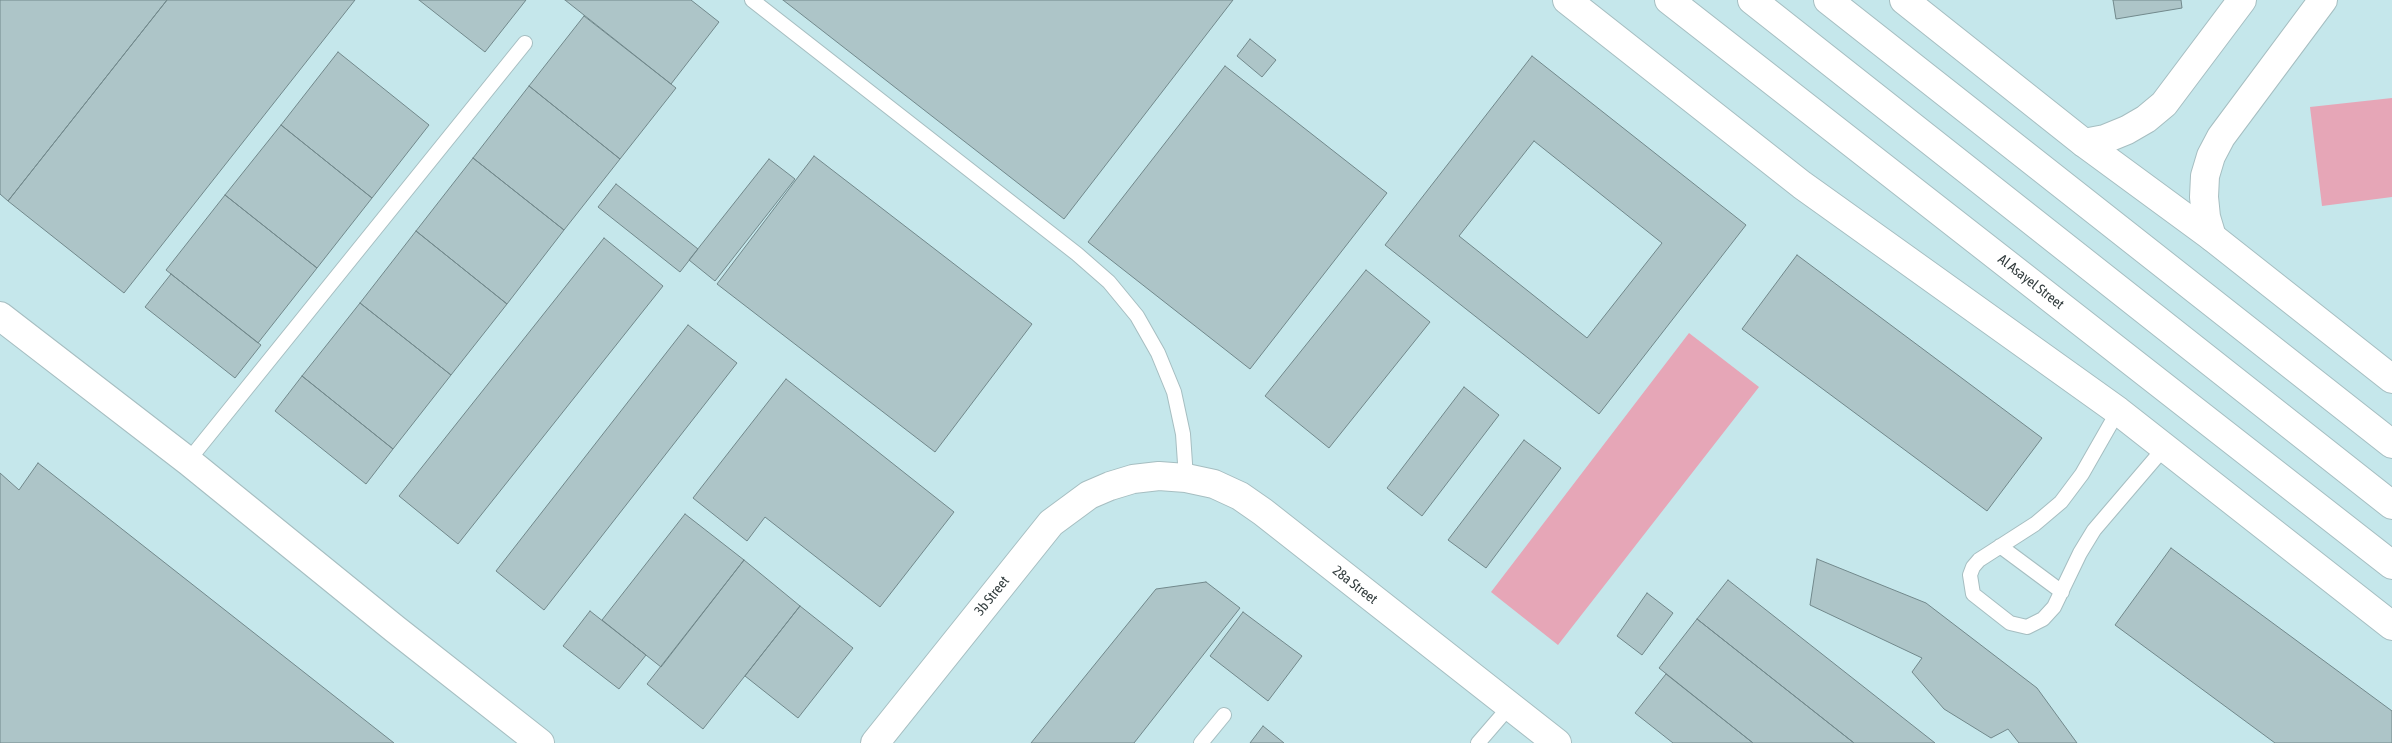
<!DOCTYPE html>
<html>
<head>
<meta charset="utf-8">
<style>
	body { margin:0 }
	canvas { display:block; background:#daf3f6 }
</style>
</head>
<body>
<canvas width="2392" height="743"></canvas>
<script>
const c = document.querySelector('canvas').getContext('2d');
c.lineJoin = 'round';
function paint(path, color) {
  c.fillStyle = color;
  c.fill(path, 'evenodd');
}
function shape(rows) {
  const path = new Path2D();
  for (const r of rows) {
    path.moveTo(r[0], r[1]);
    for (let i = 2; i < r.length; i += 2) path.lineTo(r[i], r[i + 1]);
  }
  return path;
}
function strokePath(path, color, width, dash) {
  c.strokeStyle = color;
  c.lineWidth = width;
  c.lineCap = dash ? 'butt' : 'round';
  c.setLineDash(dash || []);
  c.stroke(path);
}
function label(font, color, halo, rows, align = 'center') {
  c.font = font + ' "Asap Condensed",sans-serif';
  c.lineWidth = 4.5;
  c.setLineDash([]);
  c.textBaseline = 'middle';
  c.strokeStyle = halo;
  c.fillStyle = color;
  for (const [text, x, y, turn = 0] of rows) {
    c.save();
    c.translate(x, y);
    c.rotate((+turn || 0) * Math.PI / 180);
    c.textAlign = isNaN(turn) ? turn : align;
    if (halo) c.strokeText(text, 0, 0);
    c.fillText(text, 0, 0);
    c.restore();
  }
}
paint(shape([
	[0,0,2392,0,2392,743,0,743]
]), '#c5e7eb');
paint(shape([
	[2392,98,2392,197,2322,206,2310,107],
	[1689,333,1759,387,1558,645,1491,592]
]), '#e6a6b7');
const building = shape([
	[0,0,167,0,8,201,0,194,0,0],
	[167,0,355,0,124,293,8,201,167,0],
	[419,0,526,0,485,52,419,0],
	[565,0,691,0,719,22,671,84,565,0],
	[783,0,1233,0,1064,219,783,0],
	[2113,0,2181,0,2182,8,2116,19,2113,0],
	[584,16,676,88,620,159,529,86,584,16],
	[1250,39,1276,60,1262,77,1237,56,1250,39],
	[338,52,429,125,372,198,281,125,338,52],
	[1532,56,1746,225,1599,414,1385,245,1532,56],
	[1534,141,1662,243,1587,338,1459,236,1534,141],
	[1225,66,1387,193,1250,369,1088,242,1225,66],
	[529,86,620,159,564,230,473,158,529,86],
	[281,125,372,198,317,268,225,195,281,125],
	[814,156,1032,324,935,452,717,284,814,156],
	[473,158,564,230,507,304,416,231,473,158],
	[769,159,795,179,715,281,689,260,769,159],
	[616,184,698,249,680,272,598,207,616,184],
	[225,195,317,268,258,343,166,270,225,195],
	[416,231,507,304,451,375,360,303,416,231],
	[604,238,663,286,458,544,399,496,604,238],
	[1797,255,2042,438,1987,511,1742,329,1797,255],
	[1366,270,1430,322,1329,448,1265,396,1366,270],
	[171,274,261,345,235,378,145,307,171,274],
	[360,303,451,375,393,449,302,376,360,303],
	[688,325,737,363,544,610,496,571,688,325],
	[302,376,393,449,366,484,275,411,302,376],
	[786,379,954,512,880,607,765,517,747,541,693,498,786,379],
	[1464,387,1499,415,1422,516,1387,488,1464,387],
	[1524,440,1561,468,1486,568,1448,540,1524,440],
	[38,463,394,743,0,743,0,473,19,490,38,463],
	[685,514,744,560,661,667,602,620,685,514],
	[2171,548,2392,711,2392,743,2275,743,2115,625,2171,548],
	[1817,559,1926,603,2037,688,2077,743,2019,743,2008,729,1991,738,1944,709,1912,672,1922,658,1810,605,1817,559],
	[744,560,800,606,703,729,647,684,744,560],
	[1728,580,1935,743,1854,743,1697,619,1728,580],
	[1206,582,1240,608,1134,743,1031,743,1156,589,1206,582],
	[1647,593,1673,613,1642,655,1617,636,1647,593],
	[800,606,853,648,798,718,745,676,800,606],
	[590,611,646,655,619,689,563,646,590,611],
	[1243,612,1302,656,1268,701,1210,656,1243,612],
	[1697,619,1854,743,1753,743,1659,668,1697,619],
	[1666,674,1753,743,1673,743,1635,713,1666,674],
	[1263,726,1284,743,1250,743,1263,726]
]);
paint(building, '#adc5c8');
strokePath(building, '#72898c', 1);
const lane = shape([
	[752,0,1077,254,1109,282,1137,316,1158,353,1174,392,1183,434,1186,478],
	[2118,411,2082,474,2061,502,2035,524,1979,560,1973,567,1970,575,1973,594,2010,623,2027,627,2043,619,2054,607,2080,553,2094,530,2165,447],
	[188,461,525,43],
	[2000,546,2062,592],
	[1201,743,1224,715],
	[1478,743,1510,706]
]);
const street = shape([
	[1567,0,1802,185,2118,411,2392,626],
	[2084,143,2105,139,2127,130,2146,119,2164,104,2242,0],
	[2212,237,2206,217,2204,197,2205,176,2211,156,2221,137,2323,0],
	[0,316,188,461,395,629,540,743],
	[875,743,1051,523,1089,495,1110,486,1133,479,1159,476,1186,478,1214,484,1240,496,1263,512,1557,743]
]);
const secondary = shape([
	[1669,0,2392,565],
	[1752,0,2392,505],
	[1828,0,2392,444],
	[1904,0,2084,143,2212,237,2392,379]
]);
strokePath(lane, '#a6bec1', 16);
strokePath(street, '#a6bec1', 30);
strokePath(secondary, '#a6bec1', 30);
strokePath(lane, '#fff', 14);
strokePath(street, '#fff', 28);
strokePath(secondary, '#fff', 28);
label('14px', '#323c3d', '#fff', [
	["Al Asayel Street",2031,282,38],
	["28a Street",1355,585,38],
	["3b Street",992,596,-51]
]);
</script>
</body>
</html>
